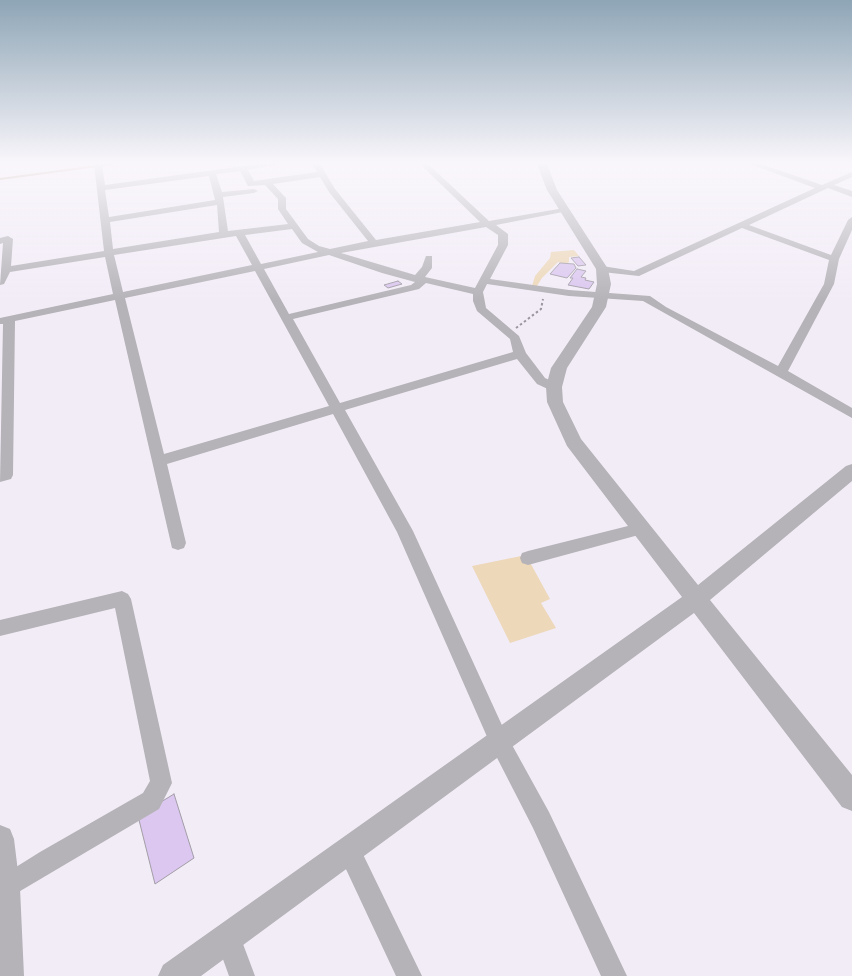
<!DOCTYPE html>
<html>
<head>
<meta charset="utf-8">
<style>
	body { margin:0 }
	canvas { display:block; background:#f2ecf7 }
</style>
</head>
<body>
<canvas width="852" height="976"></canvas>
<script>
const c = document.querySelector('canvas').getContext('2d');
c.lineJoin = 'round';
function paint(path, color) {
  c.fillStyle = color;
  c.fill(path, 'evenodd');
}
function shape(rows) {
  const path = new Path2D();
  for (const r of rows) {
    path.moveTo(r[0], r[1]);
    for (let i = 2; i < r.length; i += 2) path.lineTo(r[i], r[i + 1]);
  }
  return path;
}
function strokePath(path, color, width, dash) {
  c.strokeStyle = color;
  c.lineWidth = width;
  c.lineCap = dash ? 'butt' : 'round';
  c.setLineDash(dash || []);
  c.stroke(path);
}
paint(shape([
	[574,250,579,256,569,257,569,262,566,264,558,262,542,278,537,286,532,286,535,276,550,258,551,252],
	[526,555,550,599,541,603,556,628,510,643,472,566]
]), '#edd8b9');
strokePath(shape([
	[0,179,112,164]
]), '#a88f6b', 2);
const building = shape([
	[579,257,586,265,578,266,571,258,579,257],
	[560,263,574,264,576,268,567,278,550,274,560,263],
	[577,269,586,271,581,277,586,278,585,280,594,282,589,289,568,285,573,278,570,278,577,269],
	[398,281,402,284,388,288,384,285,398,281],
	[174,794,194,858,155,884,138,816,174,794]
]);
paint(building, '#dbc7ef');
strokePath(building, '#a29da7', 1);
strokePath(shape([
	[516,328,541,309,543,299]
]), '#9b969e', 2, [2.5, 2.5]);
paint(shape([
	[94,164,102,164,105,185,258,164,279,164,248,170,254,181,317,172,312,164,320,164,335,189,376,240,480,222,420,164,428,164,489,221,564,208,568,211,496,225,508,234,508,245,490,279,569,290,650,296,666,307,778,366,824,284,829,260,742,228,639,276,602,272,597,269,602,266,634,271,815,188,750,164,761,164,822,185,852,172,852,177,834,185,852,191,852,197,828,188,749,225,831,255,848,220,852,217,852,230,839,259,834,284,788,371,852,408,852,418,643,301,569,296,487,284,483,292,486,308,519,336,526,353,545,378,558,384,560,387,558,390,550,390,537,384,517,359,345,410,413,531,506,734,549,812,627,976,601,976,533,828,492,748,397,532,333,414,167,464,186,543,184,548,178,550,172,548,115,300,15,321,13,475,11,479,0,482,3,324,0,324,0,318,113,294,105,257,10,272,4,284,0,285,3,243,0,244,0,238,8,236,13,239,11,266,104,251,94,164],
	[240,171,248,186,265,185,278,199,278,209,288,224,228,231,223,197,254,193,258,191,254,189,222,192,216,174,240,171],
	[209,176,215,200,109,217,105,190,209,176],
	[320,177,329,192,368,241,330,249,319,246,308,239,286,209,286,198,273,184,320,177],
	[217,205,219,232,113,249,110,222,217,205],
	[486,227,498,235,498,245,475,288,425,277,432,268,432,256,426,256,422,267,415,275,341,253,486,227],
	[292,229,302,243,318,252,261,264,245,235,292,229],
	[236,236,252,265,123,292,114,255,236,236],
	[329,255,382,273,415,282,411,285,289,314,264,269,329,255],
	[255,271,329,406,164,454,125,298,255,271],
	[426,283,473,294,473,301,477,311,510,339,513,352,340,403,293,319,419,289,426,283],
	[640,523,646,525,648,529,646,533,528,565,522,563,520,558,522,553,528,551,640,523],
	[122,591,128,594,131,599,172,783,159,809,5,900,0,898,0,877,40,852,143,793,150,781,115,608,0,636,0,620,122,591],
	[349,838,357,842,422,976,396,976,337,850,341,842,349,838],
	[228,924,237,928,255,976,229,976,215,937,219,928,228,924]
]), '#b5b3b8');
paint(shape([
	[537,164,547,164,557,190,608,269,611,284,606,307,567,368,562,387,563,402,581,439,698,585,846,466,852,464,852,481,710,600,852,775,852,811,842,807,694,613,201,976,158,976,163,965,682,597,567,446,547,402,546,387,551,368,592,307,597,284,596,269,547,190,537,164],
	[0,825,10,829,14,839,20,888,24,976,0,976,0,825]
]), '#b5b3b8');
const sky = c.createLinearGradient(0, 0, 0, 301);
sky.addColorStop(0, '#8ea5b6');
sky.addColorStop(0.54, '#f9f6fb');
sky.addColorStop(1, '#f9f6fb00');
c.fillStyle = sky;
c.fillRect(0, 0, 852, 301);
</script>
</body>
</html>
